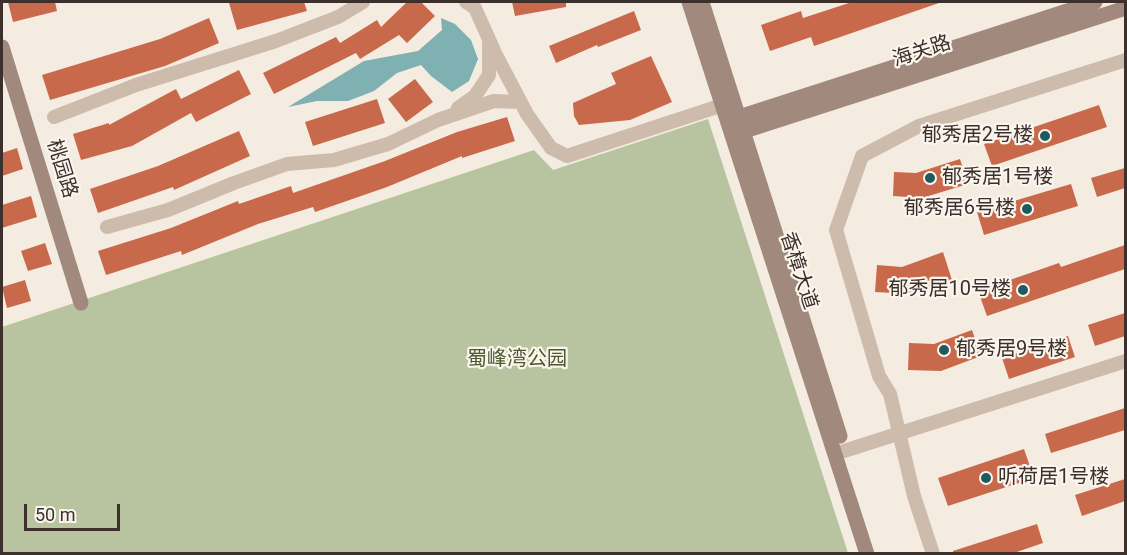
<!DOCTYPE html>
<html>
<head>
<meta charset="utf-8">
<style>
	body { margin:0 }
	#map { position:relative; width:1127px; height:555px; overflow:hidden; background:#f4ebe1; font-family:Roboto,sans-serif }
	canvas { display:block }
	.frame { position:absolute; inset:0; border:3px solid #3b302b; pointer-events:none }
	.scale { position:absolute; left:24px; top:504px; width:96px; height:27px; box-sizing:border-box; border:3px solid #3b302b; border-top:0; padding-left:8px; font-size:18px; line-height:21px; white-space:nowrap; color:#3b302b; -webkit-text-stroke:4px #fbf5ee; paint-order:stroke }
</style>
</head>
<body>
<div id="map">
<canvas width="1127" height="555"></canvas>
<div class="frame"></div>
<div class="scale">50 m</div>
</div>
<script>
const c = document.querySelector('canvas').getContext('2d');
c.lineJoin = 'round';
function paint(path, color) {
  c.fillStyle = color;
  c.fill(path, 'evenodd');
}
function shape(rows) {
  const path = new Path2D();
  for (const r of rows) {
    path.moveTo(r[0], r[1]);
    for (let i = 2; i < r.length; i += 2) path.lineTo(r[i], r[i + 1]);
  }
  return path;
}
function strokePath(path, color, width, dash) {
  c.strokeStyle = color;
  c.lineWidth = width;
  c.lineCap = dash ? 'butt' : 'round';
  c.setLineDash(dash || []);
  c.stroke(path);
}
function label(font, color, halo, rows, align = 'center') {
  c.font = font + ' Roboto,"Noto Sans SC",sans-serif';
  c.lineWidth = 4.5;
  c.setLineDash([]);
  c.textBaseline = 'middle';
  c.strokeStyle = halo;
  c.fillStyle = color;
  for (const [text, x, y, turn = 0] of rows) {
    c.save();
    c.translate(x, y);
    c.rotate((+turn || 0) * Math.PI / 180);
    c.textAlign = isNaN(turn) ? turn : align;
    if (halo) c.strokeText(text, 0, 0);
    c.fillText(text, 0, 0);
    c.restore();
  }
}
paint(shape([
	[708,119,848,553,2,553,2,327,534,150,553,170]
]), '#b8c4a0');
paint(shape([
	[441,18,455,24,471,40,478,59,469,81,452,92,431,76,421,65,397,73,374,91,348,101,317,101,288,107,364,61,418,51,442,30]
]), '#7fb0b2');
paint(shape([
	[8,2,55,2,57,11,13,22],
	[236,2,304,2,307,11,237,30,229,3],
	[407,2,421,2,435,16,407,43,399,35,360,59,356,53,274,94,263,73,336,37,340,43,377,20,381,27],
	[512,2,566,2,566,7,515,16],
	[852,2,939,2,939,3,814,46,811,37,770,51,761,25,801,11,803,18],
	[634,11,641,30,598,47,597,45,556,63,549,46],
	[209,18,219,43,165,66,50,100,42,75,160,39],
	[651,56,672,102,630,120,579,125,574,116,573,103,616,84,611,73],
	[239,70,251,94,196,122,191,113,132,146,81,160,73,134,109,123,109,125,176,89,181,99],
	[415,79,433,102,406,122,388,99],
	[377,99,385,123,313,146,305,122],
	[1099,105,1107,127,992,166,984,144],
	[507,117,515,141,462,158,462,156,387,187,315,212,313,207,258,224,182,255,181,251,106,275,98,251,171,228,238,201,239,204,291,186,293,193,385,161,457,132],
	[239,131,250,156,174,190,173,187,98,213,90,189,158,166],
	[17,148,23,169,2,176,2,153],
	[960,159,968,184,922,198,893,196,894,172,916,173],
	[1125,168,1125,188,1097,197,1091,178],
	[1071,184,1078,206,984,235,977,212],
	[31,196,37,217,2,228,2,205],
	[45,243,52,264,28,271,21,251],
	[1125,245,1125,269,987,316,978,291,1059,263,1061,267],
	[943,252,952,280,911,294,875,292,877,265,902,267],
	[25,280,31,301,7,308,2,287],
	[1125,313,1125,336,1095,346,1088,325],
	[972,330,981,356,941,371,908,370,909,343,934,344],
	[1068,336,1075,357,1009,379,1002,358],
	[1125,408,1125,430,1051,453,1045,434],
	[1024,449,1034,478,948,506,938,478],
	[1125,479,1125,501,1082,516,1075,495],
	[1037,524,1043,543,1011,554,953,554,953,551]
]), '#c8694b');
strokePath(shape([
	[466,2,475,8,496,55,527,114,551,148,567,156,732,102],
	[458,108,475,96,489,75,489,44],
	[54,117,136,85,276,41,338,17,363,2],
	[107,227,168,210,234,183,287,164,334,160,388,144,438,120,494,101,520,102],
	[844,451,1126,361],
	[933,554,914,496,890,394,879,376,836,230,862,156,919,126,1126,60]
]), '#cdbbac', 14);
strokePath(shape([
	[689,2,867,554],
	[702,2,840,436],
	[2,47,81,303],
	[730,120,1095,2],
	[735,134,1126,8]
]), '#a18a7d', 15);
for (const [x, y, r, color] of [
	[1045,136,6,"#1f5a5e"],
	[930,178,6,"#1f5a5e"],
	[1027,209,6,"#1f5a5e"],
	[1023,290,6,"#1f5a5e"],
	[944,350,6,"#1f5a5e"],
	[986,478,6,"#1f5a5e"]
]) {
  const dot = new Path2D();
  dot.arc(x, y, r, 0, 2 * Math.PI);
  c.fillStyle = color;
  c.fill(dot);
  strokePath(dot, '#fbf5ee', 2);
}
label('20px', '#3b302b', '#fbf5ee', [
	["海关路",922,52,-18],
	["桃园路",61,169,73],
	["香樟大道",798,271,72]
]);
label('20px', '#3b302b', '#fbf5ee', [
	["郁秀居2号楼",1033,136],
	["郁秀居1号楼",942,178,"left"],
	["郁秀居6号楼",1015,209],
	["郁秀居10号楼",1011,290],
	["郁秀居9号楼",956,350,"left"],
	["听荷居1号楼",998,478,"left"]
], 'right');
label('20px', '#4a5a2e', '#fbf5ee', [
	["蜀峰湾公园",517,360]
]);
</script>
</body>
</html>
